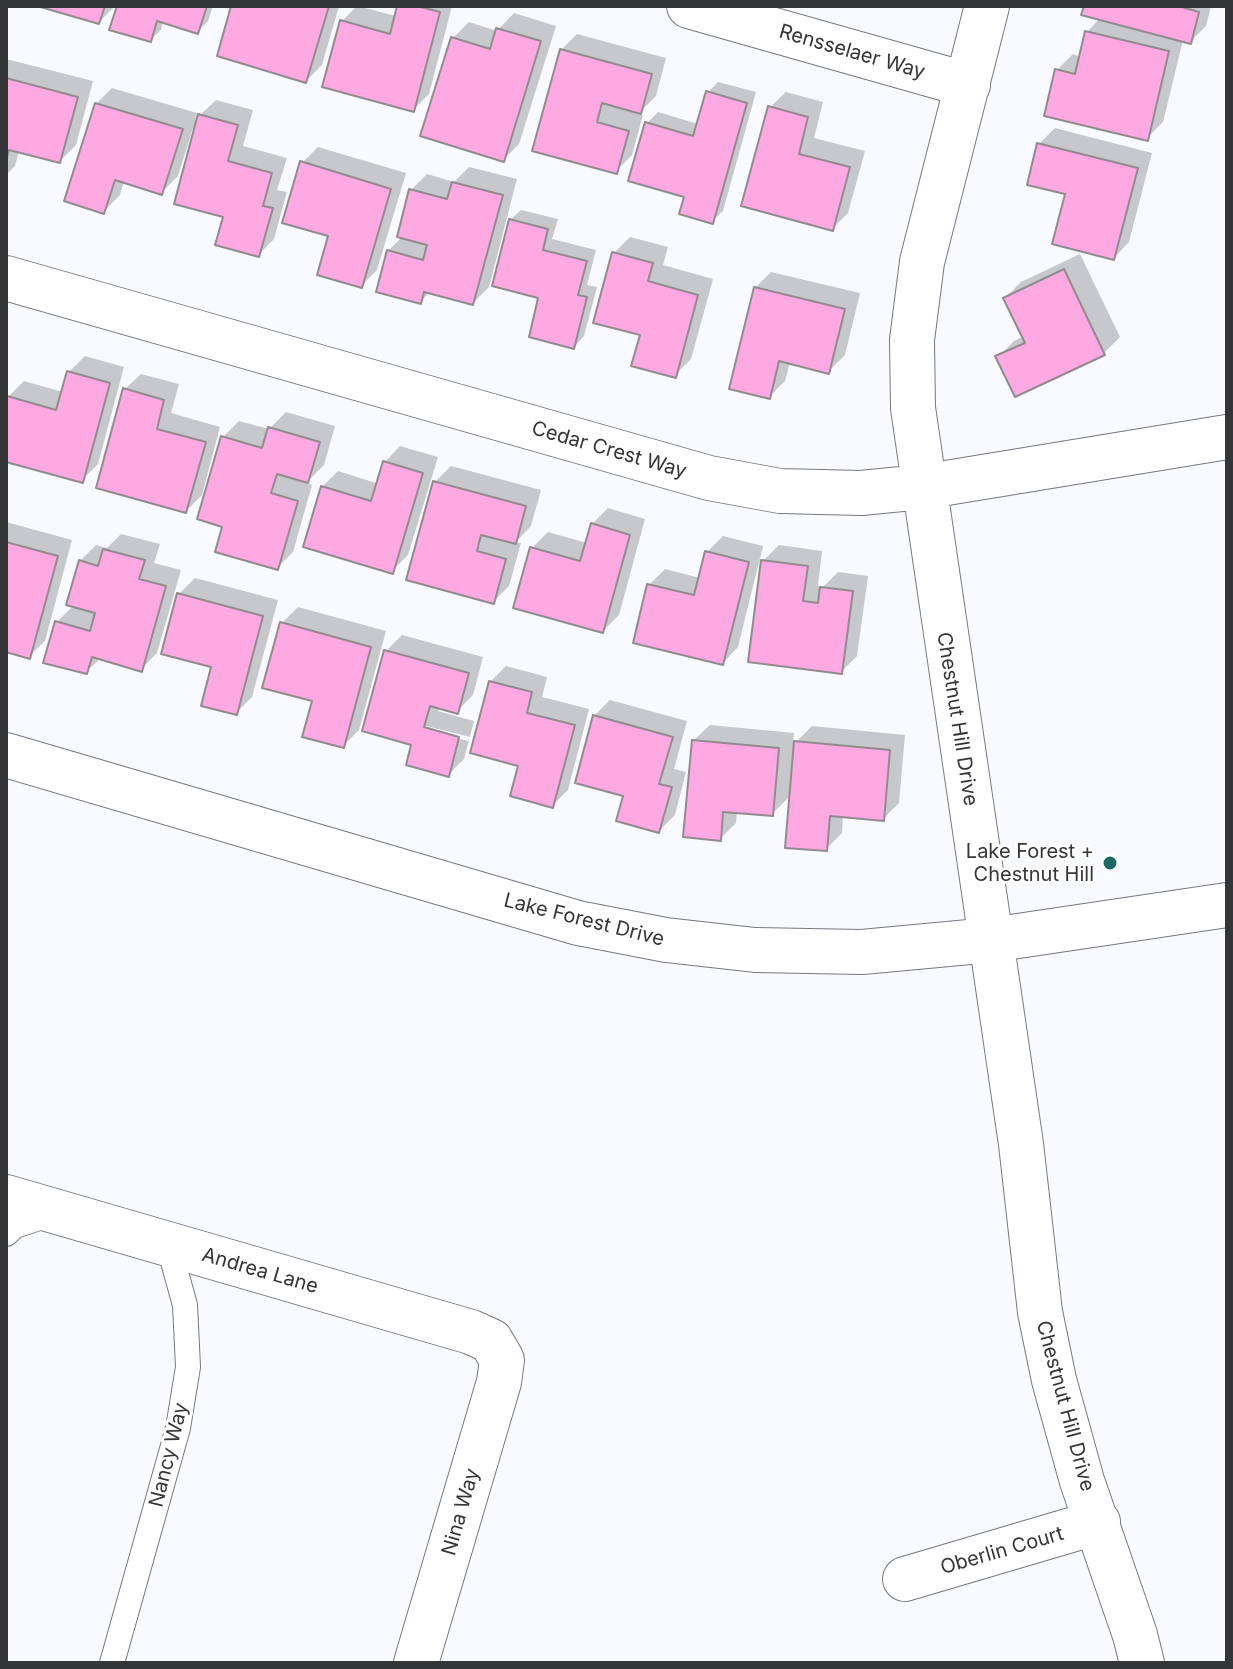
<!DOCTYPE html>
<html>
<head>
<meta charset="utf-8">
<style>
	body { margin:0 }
	#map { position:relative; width:1233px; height:1669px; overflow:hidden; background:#f8faff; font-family:Inter,sans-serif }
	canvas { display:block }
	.frame { position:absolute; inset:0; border:8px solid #343537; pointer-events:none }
</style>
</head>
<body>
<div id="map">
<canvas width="1233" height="1669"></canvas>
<div class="frame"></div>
</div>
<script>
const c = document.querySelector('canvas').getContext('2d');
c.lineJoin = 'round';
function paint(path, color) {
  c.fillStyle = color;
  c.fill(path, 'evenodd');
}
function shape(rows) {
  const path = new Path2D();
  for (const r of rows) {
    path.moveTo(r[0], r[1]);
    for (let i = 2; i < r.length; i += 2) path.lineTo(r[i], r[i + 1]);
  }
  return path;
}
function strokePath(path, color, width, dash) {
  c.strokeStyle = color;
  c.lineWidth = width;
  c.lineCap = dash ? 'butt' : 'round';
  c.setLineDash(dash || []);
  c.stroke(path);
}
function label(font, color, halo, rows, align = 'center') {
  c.font = font + ' Inter,sans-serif';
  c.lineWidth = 6;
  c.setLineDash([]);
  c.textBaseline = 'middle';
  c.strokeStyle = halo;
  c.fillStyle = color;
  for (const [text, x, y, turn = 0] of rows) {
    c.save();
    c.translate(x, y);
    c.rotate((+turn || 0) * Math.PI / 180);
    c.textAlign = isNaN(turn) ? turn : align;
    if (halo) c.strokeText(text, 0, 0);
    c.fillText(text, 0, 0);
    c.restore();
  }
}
paint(shape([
	[44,6,115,6,99,22],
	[119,6,213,6,208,21,198,31,163,21,161,30,150,40],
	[233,6,339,6,322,65,306,81],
	[357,6,396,16,399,6,452,6,429,94,413,110,342,21],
	[1086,6,1211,6,1206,26,1190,42,1183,40,1163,122,1147,138,1057,70,1073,54,1081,57,1087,32,1100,18],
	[514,13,556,26,519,144,504,159,453,38,469,22,497,31],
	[577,34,666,58,656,96,638,114,643,115,632,155,616,171,561,50],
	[6,59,93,81,76,145,60,161,19,151,15,166,6,175],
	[718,82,756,92,723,211,712,221,686,195,647,123,658,112,698,124,708,92],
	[112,88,197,113,195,120,216,100,253,110,243,146,287,158,277,190,287,192,274,239,258,255,225,216,196,129,193,128,178,176,162,192,124,181,120,195,104,211,96,104],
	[786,92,823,102,814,138,865,151,848,213,832,229,770,107],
	[1055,128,1152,153,1129,242,1114,258,1067,193,1039,144],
	[318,147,406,173,377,270,361,286,330,235,302,163],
	[469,167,517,179,489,287,473,303,430,292,420,302,388,251,403,236,411,190,427,174,454,182],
	[521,210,558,219,552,239,596,250,587,285,597,287,584,336,574,347,541,296,510,220],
	[630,237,668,247,663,265,713,279,691,359,675,375,642,334,614,253],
	[1080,254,1120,337,1104,353,1016,395,998,357,1014,341,1024,336,1005,298,1021,282],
	[771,272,860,293,845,355,829,371,790,362,785,381,769,397,755,288],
	[85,356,124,367,98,464,82,480,6,460,6,406,8,397,24,381,63,392,69,372],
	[141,374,179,384,171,413,220,427,202,495,186,511,125,389],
	[286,412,335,426,324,465,306,483,312,485,293,552,277,568,225,525,223,437,239,421,269,429],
	[400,446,438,457,408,555,392,571,322,487,338,471,376,483,385,462],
	[451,466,541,490,531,526,516,542,521,543,509,586,493,602,435,482],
	[608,508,645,519,619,615,603,631,532,548,548,532,587,543,592,524],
	[6,522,72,540,45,641,29,656,6,650],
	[121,534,160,544,154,563,181,570,157,653,141,669,101,658,86,672,57,622,74,605,80,561,96,545,107,548],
	[723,536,763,546,738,647,723,663,649,585,665,569,700,578,707,552],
	[779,545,822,551,818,586,823,587,838,572,868,576,857,656,841,672,763,561],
	[195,578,278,600,252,697,236,713,179,594],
	[298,607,386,631,359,730,343,746,314,700,282,623],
	[402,635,483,657,473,695,457,711,440,706,438,711,474,721,464,759,448,775,414,743,386,651],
	[426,726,470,737,468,741,426,730],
	[506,666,547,677,542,697,589,709,568,790,552,806,520,764,490,682],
	[610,700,687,721,674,769,686,772,675,815,659,831,626,795,594,716],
	[710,725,794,733,793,745,812,726,905,735,899,803,883,819,843,815,842,833,826,849,791,795,772,814,737,811,736,823,720,839,694,740]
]), '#0003');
const building = shape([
	[37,6,105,6,99,24,37,6],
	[117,6,207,6,198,34,157,21,151,42,109,30,117,6],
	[231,6,329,6,306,83,217,56,231,6],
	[397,6,417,6,440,12,414,112,322,87,340,20,390,34,397,6],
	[1084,6,1178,6,1199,12,1191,44,1081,15,1084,6],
	[496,28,541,41,504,162,420,136,451,37,490,49,496,28],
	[1085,31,1169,51,1148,141,1044,116,1055,69,1075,74,1085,31],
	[560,49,652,74,641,114,602,103,597,122,629,131,617,174,532,151,560,49],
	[6,78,78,97,60,163,9,150,6,161,6,78],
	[706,91,747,103,713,224,679,214,684,197,628,181,645,122,693,136,706,91],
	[95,103,183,129,162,195,115,180,104,214,64,201,95,103],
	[768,106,808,117,799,154,850,167,833,231,741,206,768,106],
	[198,114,238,125,228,161,272,173,263,206,273,208,259,257,215,245,223,217,174,204,198,114],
	[1037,143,1138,168,1114,260,1052,244,1065,194,1027,185,1037,143],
	[300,161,391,189,362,288,317,275,328,236,282,223,300,161],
	[452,182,503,195,473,305,424,292,421,304,376,292,387,250,423,260,427,245,397,237,409,189,447,199,452,182],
	[509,219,548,229,543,250,587,261,578,295,587,297,574,349,529,337,538,298,492,286,509,219],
	[612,252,653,263,648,281,698,295,676,378,631,366,640,335,593,323,612,252],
	[1064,269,1105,355,1015,397,995,356,1025,343,1003,298,1064,269],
	[754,287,845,309,829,374,779,361,770,399,729,389,754,287],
	[67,371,110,383,83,483,6,462,7,396,56,410,67,371],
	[123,388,164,400,157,429,206,442,186,513,96,488,123,388],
	[268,427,320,442,308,483,277,474,271,493,298,501,278,570,215,552,222,527,197,519,221,436,262,448,268,427],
	[383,461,423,473,393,574,303,547,321,486,371,501,383,461],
	[433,481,526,506,516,544,481,535,477,551,506,559,494,604,406,580,433,481],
	[591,523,630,535,603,633,513,608,530,547,580,561,591,523],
	[6,542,58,556,30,659,6,652,6,542],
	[103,549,145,560,139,579,166,586,142,672,92,657,87,674,43,663,55,621,90,631,95,613,66,605,79,560,98,566,103,549],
	[705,551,749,562,723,665,633,643,647,584,694,595,705,551],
	[761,560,808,566,803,601,818,603,820,587,853,591,842,674,748,662,761,560],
	[177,593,263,616,237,715,201,706,211,667,161,654,177,593],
	[280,622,371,647,344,748,302,737,312,701,262,688,280,622],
	[384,650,469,673,458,714,430,706,424,727,459,737,449,777,406,765,411,745,362,731,384,650],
	[489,681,532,692,527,713,575,725,553,808,510,796,518,766,470,753,489,681],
	[593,715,673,737,659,784,672,787,659,833,616,821,623,796,575,783,593,715],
	[692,740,779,748,773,816,723,812,721,841,683,837,692,740],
	[794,741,890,750,884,821,830,816,827,851,785,848,794,741]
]);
paint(building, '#fea9e2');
strokePath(building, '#918b8f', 2);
const lane = shape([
	[6,1234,15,1226,51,1214],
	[112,1663,178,1428,188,1367,185,1305,168,1244]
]);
const street = shape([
	[689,6,968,85],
	[987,6,922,262,912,340,913,408,1021,1144,1040,1312,1054,1380,1082,1481,1135,1635,1142,1663],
	[6,278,709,478,780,491,861,493,922,487,1227,437],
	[6,1197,471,1332,491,1341,502,1360,499,1382,416,1663],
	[905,1579,1098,1522]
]);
const secondary = shape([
	[6,755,578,923,666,940,755,950,862,952,991,940,1227,905]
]);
strokePath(lane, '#76787e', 26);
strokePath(street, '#76787e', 46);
strokePath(secondary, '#76787e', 46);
strokePath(lane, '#fff', 24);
strokePath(street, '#fff', 44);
strokePath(secondary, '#fff', 44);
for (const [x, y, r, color] of [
	[1110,863,8,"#1c6863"]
]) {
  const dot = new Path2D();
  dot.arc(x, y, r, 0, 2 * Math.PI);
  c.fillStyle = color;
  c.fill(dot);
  strokePath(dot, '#fff', 3);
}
label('20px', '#343537', '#fff', [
	["Rensselaer Way",852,52,16],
	["Cedar Crest Way",609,450,16],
	["Chestnut Hill Drive",957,719,81],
	["Lake Forest Drive",584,920,14],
	["Andrea Lane",260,1271,16],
	["Chestnut Hill Drive",1065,1406,75],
	["Nancy Way",169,1455,-76],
	["Nina Way",461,1512,-74],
	["Oberlin Court",1002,1551,-16]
]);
label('20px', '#343537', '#fff', [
	["Lake Forest +",1094,852],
	["Chestnut Hill",1094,875]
], 'right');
</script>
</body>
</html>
